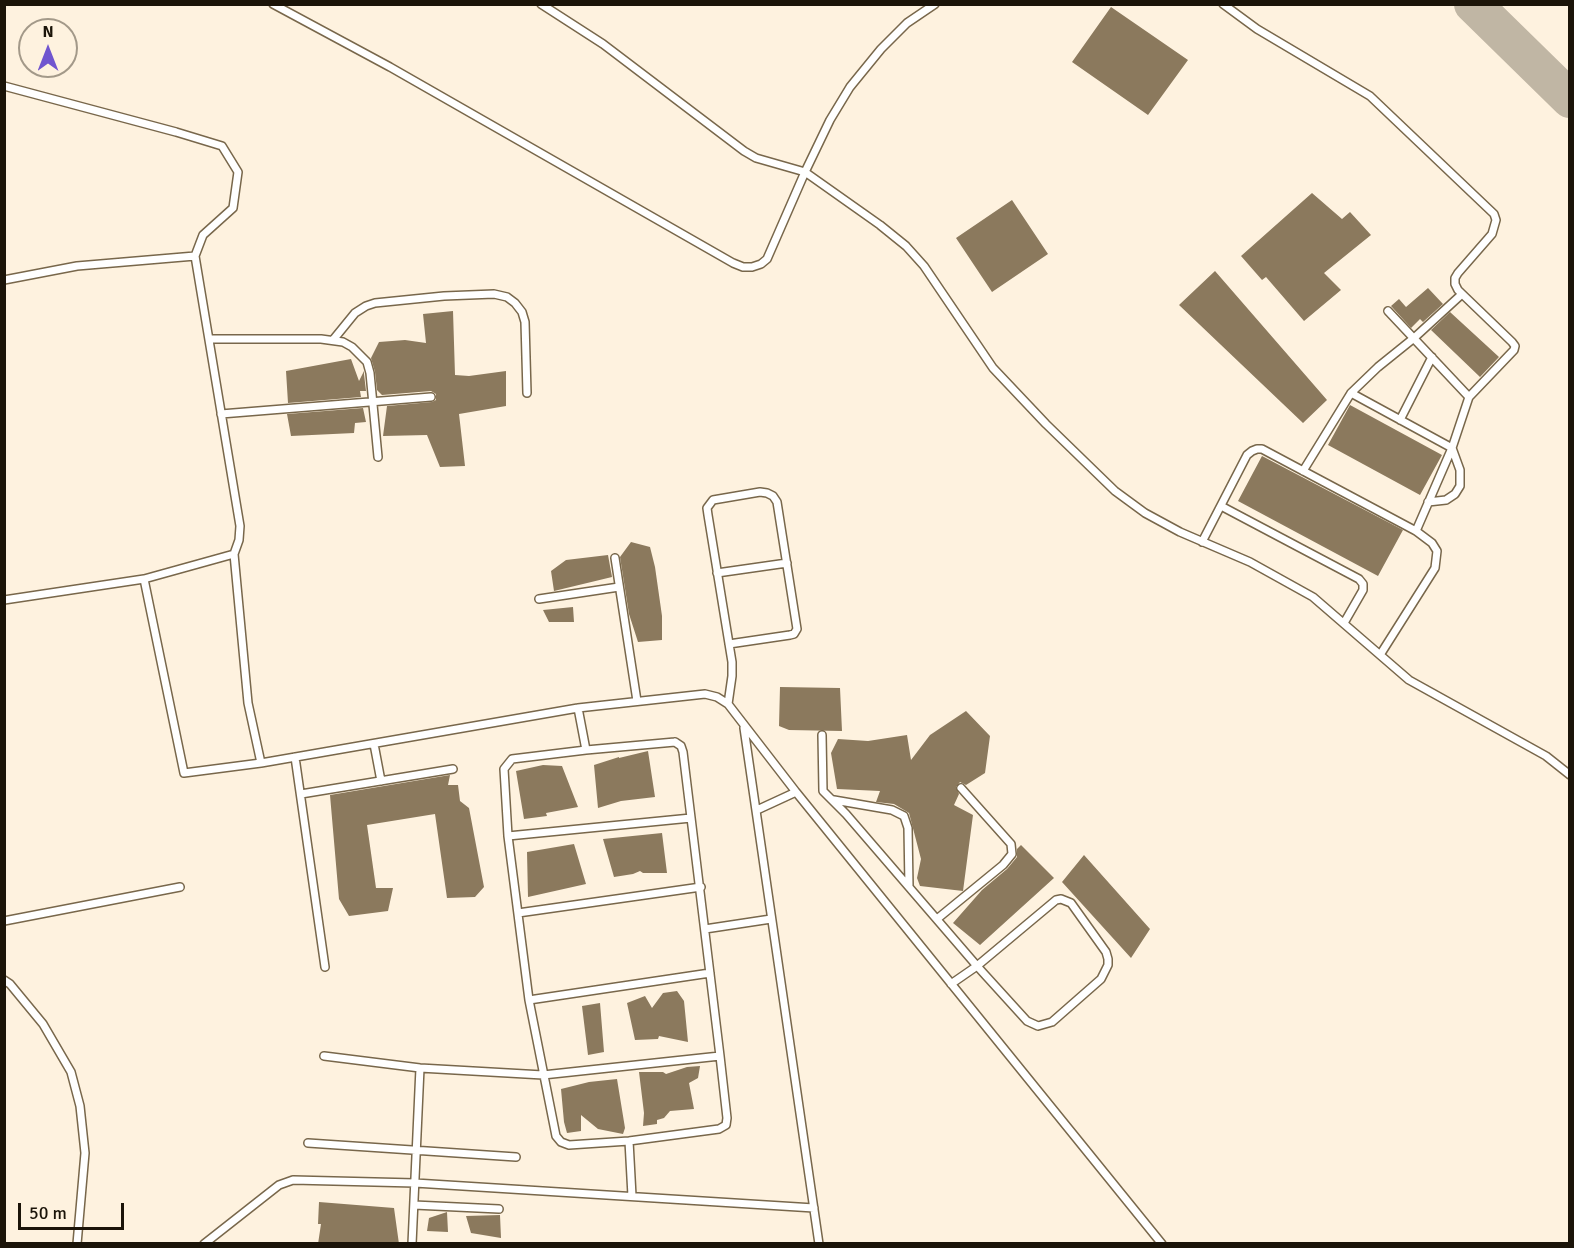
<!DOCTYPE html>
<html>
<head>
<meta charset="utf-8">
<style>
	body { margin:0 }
	#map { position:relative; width:1574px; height:1248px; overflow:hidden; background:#fef2df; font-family:Signika,sans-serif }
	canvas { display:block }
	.frame { position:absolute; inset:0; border:6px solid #1b1409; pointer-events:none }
	.north { position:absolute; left:18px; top:18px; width:60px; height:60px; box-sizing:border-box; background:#fef2df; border:2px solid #a39989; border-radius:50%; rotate:0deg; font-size:16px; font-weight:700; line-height:24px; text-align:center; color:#1b1409 }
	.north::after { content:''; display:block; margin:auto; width:21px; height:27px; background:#7055cf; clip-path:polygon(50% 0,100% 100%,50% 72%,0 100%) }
	.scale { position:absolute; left:18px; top:1203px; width:106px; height:27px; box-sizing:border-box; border:3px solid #1b1409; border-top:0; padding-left:8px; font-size:18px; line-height:21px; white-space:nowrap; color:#1b1409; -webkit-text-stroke:4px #fef2df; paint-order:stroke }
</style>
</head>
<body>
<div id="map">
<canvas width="1574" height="1248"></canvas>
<div class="frame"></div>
<div class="north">N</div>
<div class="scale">50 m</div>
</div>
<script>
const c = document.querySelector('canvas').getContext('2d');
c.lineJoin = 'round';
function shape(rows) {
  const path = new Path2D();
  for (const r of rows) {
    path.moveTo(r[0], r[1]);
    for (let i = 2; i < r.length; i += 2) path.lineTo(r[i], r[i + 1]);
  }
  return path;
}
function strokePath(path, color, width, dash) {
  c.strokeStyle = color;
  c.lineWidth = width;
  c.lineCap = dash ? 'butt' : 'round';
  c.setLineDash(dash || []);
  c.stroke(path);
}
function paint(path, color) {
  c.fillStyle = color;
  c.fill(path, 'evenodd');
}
strokePath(shape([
	[1473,4,1570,99]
]), '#c0b6a4', 38);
paint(shape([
	[1111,7,1188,60,1148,115,1072,62],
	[1312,193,1342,219,1350,212,1371,235,1324,273,1341,290,1304,321,1266,277,1262,280,1241,256],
	[1012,200,1048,254,992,292,956,238],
	[1215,271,1327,400,1303,423,1179,305],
	[1428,288,1443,304,1423,322,1420,319,1411,328,1391,306,1399,299,1406,307],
	[453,311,455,375,469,376,506,371,506,406,459,414,465,466,440,467,427,435,383,436,387,406,432,402,436,400,436,394,431,391,382,395,377,390,375,372,371,358,379,342,405,340,426,343,423,314],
	[1450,312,1499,357,1480,377,1431,330],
	[351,359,359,381,364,371,364,374,366,391,360,391,361,397,288,403,286,371],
	[1350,405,1442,455,1420,495,1328,445],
	[363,408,366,422,355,423,354,433,291,436,287,414],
	[1262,456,1403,530,1378,576,1238,501],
	[631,542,650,547,655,567,662,616,662,640,638,642,629,614,620,557],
	[608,555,612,577,554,591,551,571,566,560],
	[573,607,574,622,549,622,543,610],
	[780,687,840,688,842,731,789,730,779,726],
	[966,711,990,736,985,773,966,785,960,782,956,787,959,794,954,805,973,815,963,891,920,886,917,878,921,859,909,813,894,804,876,802,880,791,837,789,831,753,838,739,868,741,907,735,911,760,930,735],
	[648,751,655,797,621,801,598,808,594,765,619,757,619,758],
	[543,765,562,766,578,807,546,813,547,816,524,819,516,771],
	[450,775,448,785,458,785,460,801,469,808,484,887,475,897,447,898,435,814,367,825,376,888,393,888,388,911,349,916,339,899,330,795],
	[662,833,667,873,643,873,640,871,633,874,614,877,603,839],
	[574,844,586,884,528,897,527,852],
	[1021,845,1054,878,980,945,953,923,982,890,1007,869,1017,857,1017,849],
	[1084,855,1150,929,1131,958,1062,882],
	[677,991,684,1001,688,1042,659,1036,658,1039,635,1040,627,1003,645,996,652,1008,663,993],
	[600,1003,604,1052,588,1055,582,1006],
	[700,1066,698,1078,689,1083,694,1109,670,1111,664,1118,657,1120,657,1124,643,1126,644,1113,639,1072,663,1072,666,1074,687,1067],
	[617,1079,625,1128,623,1134,598,1129,581,1115,581,1131,567,1133,564,1122,561,1089,589,1082],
	[319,1202,394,1208,399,1244,318,1244,321,1224,318,1224],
	[447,1212,448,1232,427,1231,429,1218],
	[500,1215,501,1238,471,1233,466,1216]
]), '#8b795d');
const service = shape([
	[273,4,390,67,733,263,743,267,752,267,761,264,767,259,805,172,830,120,850,87,881,49,907,23,935,4],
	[541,4,603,44,744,151,756,158,805,172,880,225,906,246,924,266,993,368,1046,424,1115,491,1145,513,1180,532,1250,562,1313,597,1409,680,1546,756,1570,775],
	[1223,4,1257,29,1370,96,1494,214,1496,220,1492,234,1458,273,1455,278,1455,284,1458,290,1512,342,1515,346,1514,350,1469,397,1452,448,1416,531],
	[4,86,176,132,222,146,238,172,233,208,203,235,195,256,240,526,239,540,234,554,144,579],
	[4,280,77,266,195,256],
	[1388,311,1469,397],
	[209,339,321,339,343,342,352,347,367,362,370,373,378,457],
	[333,340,355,313,366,306,375,303,444,296,494,294,507,297,515,303,522,312,525,322,527,393],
	[1351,393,1452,448,1460,470,1460,486,1455,494,1446,500,1428,502],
	[221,414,431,397],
	[1400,420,1432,357],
	[1303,471,1351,393,1378,367,1414,338,1462,294],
	[1221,506,1359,579,1363,584,1363,590,1344,623],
	[1202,542,1247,455,1252,451,1257,449,1262,449,1416,531,1432,543,1437,551,1435,568,1380,655],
	[234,554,248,703,261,763],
	[615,558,637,701],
	[717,573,787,563],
	[539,599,619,587],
	[4,600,144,579,184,773,261,763,578,708,705,694,717,697,728,704,796,792,1162,1244],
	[728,704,732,676,732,662,708,515,707,508,713,500,760,492,767,493,773,496,777,502,797,629,794,634,790,635,729,644],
	[578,708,586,750],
	[744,728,819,1244],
	[822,735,823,791,846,814,977,966,1027,1021,1038,1026,1052,1022,1101,979,1108,965,1108,959,1106,952,1071,903,1061,899,1056,900,977,966,951,984],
	[675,742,681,746,683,752,720,1056,727,1118,726,1125,719,1129,629,1141,569,1145,561,1142,556,1136,529,1000,508,836,504,769,512,759,586,750,675,742],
	[374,744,381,781],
	[295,757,325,967],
	[301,794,453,769],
	[834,800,892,810,904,816,908,828,909,887],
	[757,810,796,792],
	[508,836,691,818],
	[518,913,701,887],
	[937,919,1003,865,1012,854,1011,844,961,788],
	[4,921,180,887],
	[705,929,771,919],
	[4,980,10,984,43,1024,71,1072,80,1106,85,1153,77,1244],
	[529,1000,710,973],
	[324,1056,420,1068,543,1075,720,1056],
	[629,1141,632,1196],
	[308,1143,516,1157],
	[414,1205,499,1209],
	[204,1244,279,1185,293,1180,415,1183,814,1208],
	[412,1244,420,1068]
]);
strokePath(service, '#78674b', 10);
strokePath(service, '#fff', 7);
</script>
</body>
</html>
